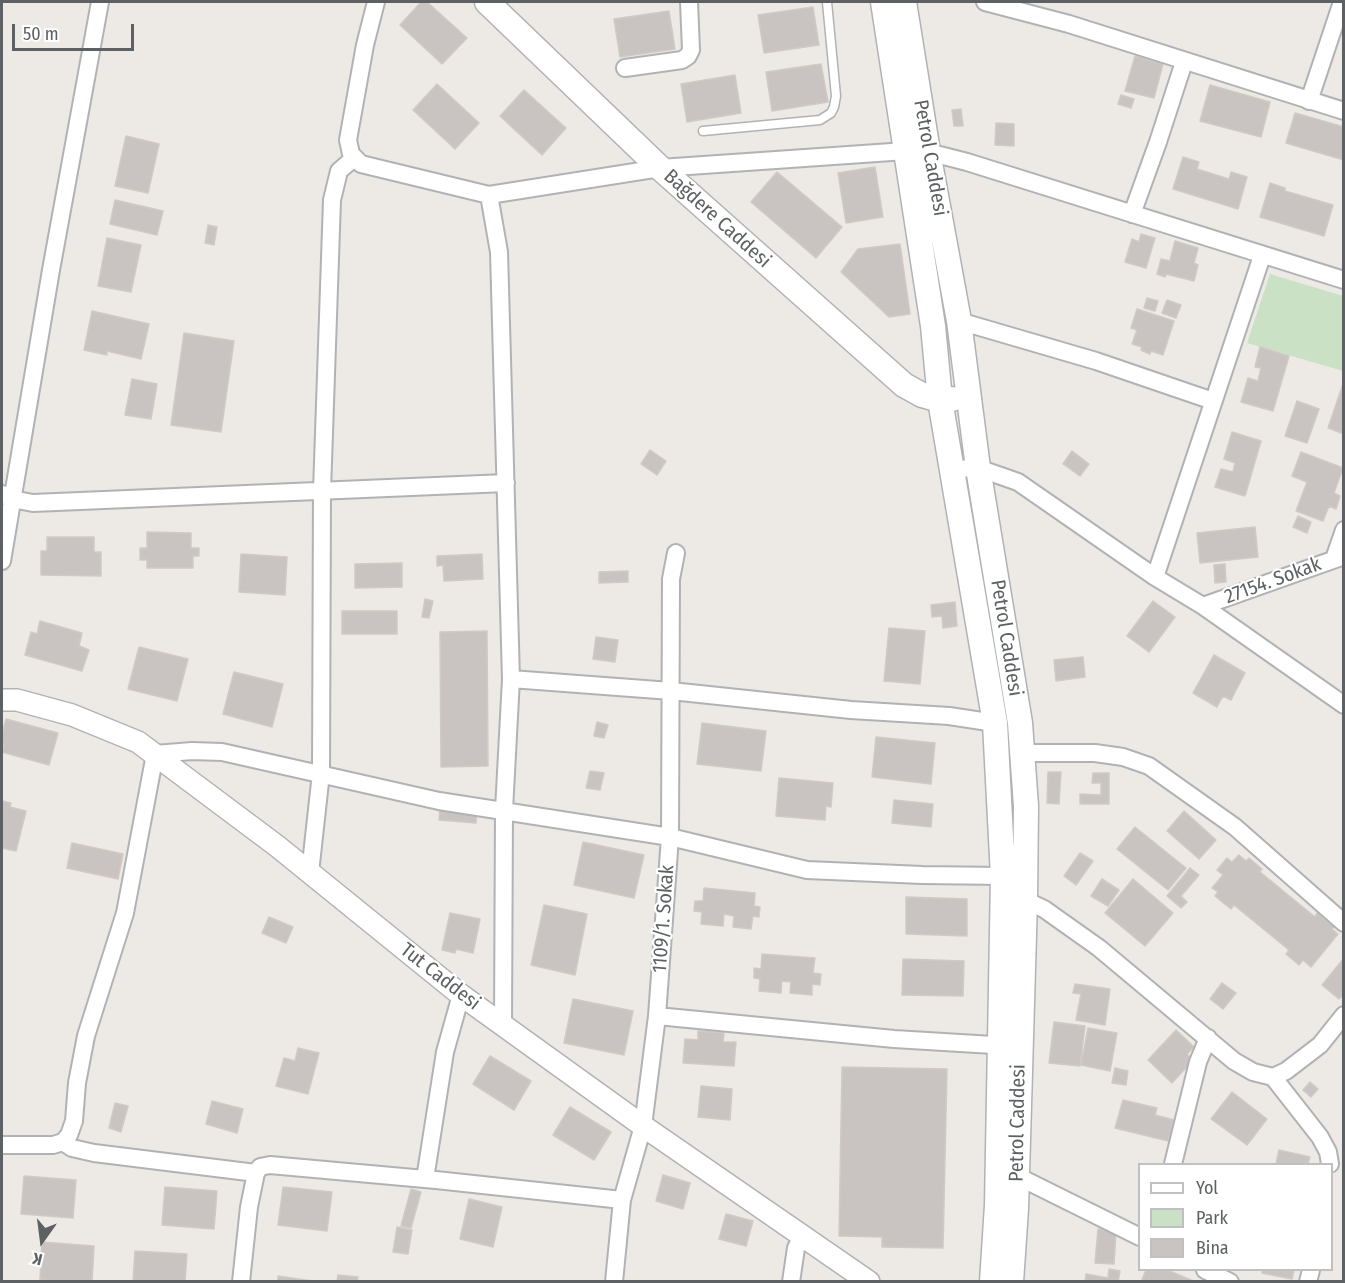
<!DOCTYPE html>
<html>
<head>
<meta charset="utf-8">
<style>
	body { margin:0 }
	#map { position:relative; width:1345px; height:1283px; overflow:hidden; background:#ede9e5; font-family:"Fira Sans Condensed",sans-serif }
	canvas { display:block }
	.frame { position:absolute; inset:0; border:3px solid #5d6163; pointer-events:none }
	.legend { position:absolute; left:1138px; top:1163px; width:195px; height:108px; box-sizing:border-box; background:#fff; border:2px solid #bec0c1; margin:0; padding:8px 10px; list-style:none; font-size:18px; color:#5d6163 }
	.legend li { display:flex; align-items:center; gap:12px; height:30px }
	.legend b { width:30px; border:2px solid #bec0c1 }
	.north { position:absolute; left:12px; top:1211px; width:60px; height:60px; -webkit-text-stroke:4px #fff; paint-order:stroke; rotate:194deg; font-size:16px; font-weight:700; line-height:24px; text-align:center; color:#5d6163 }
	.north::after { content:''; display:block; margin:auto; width:21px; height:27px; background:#5d6163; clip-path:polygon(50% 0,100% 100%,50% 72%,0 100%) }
	.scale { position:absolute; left:12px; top:24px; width:122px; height:27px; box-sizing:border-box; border:3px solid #5d6163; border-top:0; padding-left:8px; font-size:18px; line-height:21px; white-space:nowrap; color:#5d6163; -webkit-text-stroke:4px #fff; paint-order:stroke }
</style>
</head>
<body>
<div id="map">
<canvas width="1345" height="1283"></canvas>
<div class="frame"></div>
<ul class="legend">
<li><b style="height:8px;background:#fff"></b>Yol</li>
<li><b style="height:16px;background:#cbe1c5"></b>Park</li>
<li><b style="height:16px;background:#c9c4c2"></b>Bina</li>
</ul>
<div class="north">K</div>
<div class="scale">50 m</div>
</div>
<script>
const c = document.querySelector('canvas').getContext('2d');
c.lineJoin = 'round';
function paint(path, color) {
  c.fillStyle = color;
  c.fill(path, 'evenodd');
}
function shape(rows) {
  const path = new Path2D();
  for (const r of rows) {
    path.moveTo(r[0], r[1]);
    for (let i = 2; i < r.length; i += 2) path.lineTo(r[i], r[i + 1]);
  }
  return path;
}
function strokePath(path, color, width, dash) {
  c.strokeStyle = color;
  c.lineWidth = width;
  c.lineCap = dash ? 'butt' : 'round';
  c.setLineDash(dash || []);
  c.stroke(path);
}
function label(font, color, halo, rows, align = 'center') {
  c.font = font + ' "Fira Sans Condensed",sans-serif';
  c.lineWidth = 4.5;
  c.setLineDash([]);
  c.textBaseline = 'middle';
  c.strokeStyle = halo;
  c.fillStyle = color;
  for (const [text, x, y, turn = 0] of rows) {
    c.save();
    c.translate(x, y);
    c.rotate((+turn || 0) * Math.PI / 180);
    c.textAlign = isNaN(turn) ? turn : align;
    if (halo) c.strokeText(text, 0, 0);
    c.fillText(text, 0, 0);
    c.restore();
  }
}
paint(shape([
	[1270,274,1343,296,1343,371,1247,343]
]), '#cbe1c5');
const building = shape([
	[421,2,427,2,467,38,442,64,400,25,421,2],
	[813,7,819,45,764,53,758,15,813,7],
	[669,11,675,49,620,57,614,19,669,11],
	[1135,56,1163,64,1154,98,1125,91,1135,56],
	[821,64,828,102,772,111,766,72,821,64],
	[735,75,741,113,687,122,681,84,735,75],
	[437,84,479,123,455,149,413,110,437,84],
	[1210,85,1270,102,1261,137,1200,121,1210,85],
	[524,90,566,128,542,155,500,116,524,90],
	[1121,95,1134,99,1131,108,1118,104,1121,95],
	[961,109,963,126,954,126,952,110,961,109],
	[1295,113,1344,127,1344,160,1286,143,1295,113],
	[996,123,1014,124,1014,146,995,145,996,123],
	[126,136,159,144,148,193,115,186,126,136],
	[1183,157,1199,162,1197,169,1229,179,1231,172,1247,177,1238,209,1173,189,1183,157],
	[875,167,883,217,846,223,838,173,875,167],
	[777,172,842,227,816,258,751,202,777,172],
	[1270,183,1285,188,1285,191,1333,205,1324,236,1260,217,1270,183],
	[115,200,163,211,157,235,110,224,115,200],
	[208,225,217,227,214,245,205,243,208,225],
	[1141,234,1155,238,1146,268,1125,262,1132,239,1139,242,1141,234],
	[107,238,141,245,131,292,98,286,107,238],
	[1175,241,1198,248,1194,263,1198,265,1194,281,1166,274,1165,277,1157,274,1161,259,1170,261,1175,241],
	[900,244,910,314,889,317,841,272,858,249,900,244],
	[1147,298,1158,301,1155,311,1144,308,1147,298],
	[1167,300,1181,305,1176,318,1162,313,1167,300],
	[1137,309,1174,321,1163,355,1151,351,1150,354,1141,350,1142,347,1132,344,1137,330,1131,328,1137,309],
	[92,311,149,324,141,359,107,351,107,355,84,350,92,311],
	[184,333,234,341,221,432,171,425,184,333],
	[1260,347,1289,356,1273,411,1241,402,1248,378,1258,381,1261,368,1255,367,1260,347],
	[132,379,157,384,151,419,125,415,132,379],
	[1344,381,1344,434,1328,428,1344,381],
	[1297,401,1319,409,1307,443,1285,436,1297,401],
	[1232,432,1261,441,1245,496,1215,487,1221,469,1233,472,1235,463,1224,459,1232,432],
	[650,450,666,461,657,475,641,464,650,450],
	[1072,451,1089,464,1080,476,1063,464,1072,451],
	[1301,452,1343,468,1334,493,1340,496,1336,509,1329,506,1323,521,1296,511,1307,482,1292,476,1301,452],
	[1298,516,1311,522,1307,533,1293,527,1298,516],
	[1255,527,1258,557,1200,563,1197,533,1255,527],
	[147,532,191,533,191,548,199,548,199,556,193,556,193,568,147,568,147,560,140,560,140,548,147,548,147,532],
	[47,537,94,537,94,552,101,552,101,576,41,575,41,551,47,551,47,537],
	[241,554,287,557,285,595,239,592,241,554],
	[482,554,483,579,444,581,443,565,437,566,437,556,482,554],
	[402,563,402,587,355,588,355,564,402,563],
	[1225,564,1226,582,1215,583,1214,565,1225,564],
	[628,571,628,582,599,583,599,572,628,571],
	[425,599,433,601,429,618,422,617,425,599],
	[1153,601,1175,617,1149,652,1127,636,1153,601],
	[955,602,957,626,943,628,942,616,932,617,931,605,955,602],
	[342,611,397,611,397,634,342,634,342,611],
	[40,621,82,633,79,646,89,650,82,671,25,655,31,632,37,634,40,621],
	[889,628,925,631,920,684,884,681,889,628],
	[487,631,488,766,441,767,440,632,487,631],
	[596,637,618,640,615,662,593,659,596,637],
	[139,647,188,659,177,701,128,689,139,647],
	[1214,655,1245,673,1231,700,1223,696,1217,707,1193,693,1214,655],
	[1083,657,1085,677,1056,681,1054,660,1083,657],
	[234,672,283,684,272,727,223,714,234,672],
	[6,719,58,733,49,765,2,752,4,745,2,744,2,735,6,719],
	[597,722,608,725,604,738,594,736,597,722],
	[702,723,766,731,761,771,697,764,702,723],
	[876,737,935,743,931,784,872,777,876,737],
	[590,771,604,773,600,790,586,788,590,771],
	[1048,772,1061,772,1059,804,1047,803,1048,772],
	[1093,773,1109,773,1109,804,1080,804,1080,794,1101,795,1101,783,1092,783,1093,773],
	[779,778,833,783,831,807,826,806,825,820,776,816,779,778],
	[894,800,933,804,931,827,892,823,894,800],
	[2,801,11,803,10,807,26,811,16,851,2,848,2,801],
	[440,808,477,811,476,823,439,820,440,808],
	[1184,811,1216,840,1199,859,1167,831,1184,811],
	[1135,827,1186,868,1168,890,1117,849,1135,827],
	[583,842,644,855,634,898,574,885,583,842],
	[72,843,123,854,118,879,67,868,72,843],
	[1080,853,1093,861,1076,885,1064,876,1080,853],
	[1239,855,1246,861,1249,858,1262,869,1260,872,1315,917,1317,913,1334,927,1332,929,1338,934,1311,967,1303,960,1299,965,1286,954,1289,950,1234,905,1231,909,1215,896,1218,892,1212,888,1223,875,1217,870,1227,858,1232,862,1239,855],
	[1190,868,1199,875,1181,896,1187,902,1181,908,1167,896,1190,868],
	[1102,879,1119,890,1108,906,1091,896,1102,879],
	[1133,879,1173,913,1145,946,1105,913,1133,879],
	[704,888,755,893,754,906,760,907,759,917,753,916,751,929,733,927,734,916,724,914,723,926,701,924,702,912,694,911,695,901,703,901,704,888],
	[906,897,967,899,967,936,906,934,906,897],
	[544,905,587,914,575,975,531,965,544,905],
	[450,913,480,919,473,953,456,949,455,953,442,950,450,913],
	[269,917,293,927,286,943,262,933,269,917],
	[762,954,815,958,813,973,821,974,820,985,812,984,812,995,790,993,791,982,782,981,781,993,759,991,760,979,754,978,754,968,761,969,762,954],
	[1344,958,1344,994,1339,999,1322,985,1344,958],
	[903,959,964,961,963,996,902,995,903,959],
	[1222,983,1236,993,1223,1009,1210,999,1222,983],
	[1075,984,1110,989,1105,1025,1076,1020,1081,994,1073,993,1075,984],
	[573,999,633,1011,624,1055,564,1043,573,999],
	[1054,1022,1085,1026,1080,1066,1049,1063,1054,1022],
	[1088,1028,1117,1033,1110,1071,1081,1065,1088,1028],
	[1176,1030,1194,1047,1187,1054,1193,1060,1172,1083,1148,1060,1176,1030],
	[698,1031,724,1033,723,1042,736,1042,734,1066,683,1063,685,1039,698,1040,698,1031],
	[298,1048,319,1053,308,1094,276,1086,284,1058,295,1061,298,1048],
	[490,1056,531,1081,514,1110,473,1084,490,1056],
	[842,1067,947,1069,943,1248,882,1247,882,1237,839,1236,842,1067],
	[1115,1068,1128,1071,1126,1085,1112,1083,1115,1068],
	[1310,1082,1318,1089,1311,1097,1303,1090,1310,1082],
	[701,1086,732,1089,730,1120,698,1117,701,1086],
	[1232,1092,1267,1119,1247,1145,1211,1119,1232,1092],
	[1123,1100,1157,1108,1155,1115,1174,1120,1168,1141,1115,1128,1123,1100],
	[212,1101,243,1109,237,1133,206,1124,212,1101],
	[115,1103,128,1106,121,1132,109,1128,115,1103],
	[570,1107,611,1132,594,1160,553,1135,570,1107],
	[1279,1150,1310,1157,1308,1164,1276,1164,1279,1150],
	[663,1175,690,1183,683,1209,656,1201,663,1175],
	[24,1176,76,1180,73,1218,21,1214,24,1176],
	[165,1187,217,1191,214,1229,162,1225,165,1187],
	[283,1187,332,1192,327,1231,278,1225,283,1187],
	[411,1189,421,1192,411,1228,401,1226,411,1189],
	[469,1199,502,1207,493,1247,460,1239,469,1199],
	[726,1214,753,1221,746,1246,719,1239,726,1214],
	[397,1227,412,1230,408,1254,393,1252,397,1227],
	[1098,1229,1116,1231,1114,1264,1095,1263,1098,1229],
	[42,1242,94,1246,92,1282,40,1280,42,1242],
	[135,1251,187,1254,185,1282,133,1282,135,1251],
	[1109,1269,1120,1271,1118,1282,1085,1282,1086,1274,1108,1278,1109,1269],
	[1146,1270,1167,1270,1191,1280,1141,1282,1146,1270],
	[1263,1270,1294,1270,1292,1279,1262,1273,1263,1270],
	[338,1275,358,1277,357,1282,337,1282,338,1275],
	[278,1276,319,1282,278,1282,278,1276]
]);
paint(building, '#c9c4c2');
strokePath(building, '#d1cac4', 1.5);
const service = shape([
	[703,131,820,120,831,113,834,107,836,96,827,2]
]);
const minor = shape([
	[376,2,365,45,348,140,351,154,361,164,489,195,660,168,906,151,928,152,967,162,1344,280],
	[985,2,1069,24,1344,111],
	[625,68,682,60,688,56,691,50,689,2],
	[1309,101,1342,2],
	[489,195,499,252,511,679,504,810,503,1025],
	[1132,214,1158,142,1184,62],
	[959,321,1096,361,1213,401],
	[952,469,978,468,1018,482,1155,577,1203,606,1344,705],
	[2,494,12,499,33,503,506,483],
	[1334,559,1344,530],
	[2,561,51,270,100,2],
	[1155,577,1262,256],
	[1203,606,1344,556],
	[511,679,671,691,851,710,949,716,995,723],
	[1022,753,1095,753,1123,757,1149,766,1235,827,1344,923],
	[310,873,321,773,322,491,332,200,339,171,354,158],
	[1025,900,1044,909,1099,948,1234,1061,1253,1072,1273,1077,1286,1071,1320,1045,1344,1015],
	[657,1016,894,1039,1010,1046],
	[1273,1077,1320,1137,1328,1152,1330,1164],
	[63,1142,72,1148,94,1153,256,1173],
	[2,1145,53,1145,63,1142,69,1135,74,1121,77,1083,86,1036,125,913,155,754,192,751,222,752,439,801,670,837,807,870,922,875,1003,876],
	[1173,1164,1198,1062,1208,1038],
	[1017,1176,1140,1237],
	[425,1179,445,1052,461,995],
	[1205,1270,1230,1282],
	[241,1282,249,1207,256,1173,260,1167,270,1165,436,1180,622,1200],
	[614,1282,622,1200,643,1126,657,1016,670,837,671,579,676,553],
	[791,1282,796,1248,802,1236],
	[1308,1282,1311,1270]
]);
const tertiary = shape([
	[2,700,17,700,72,715,138,742,277,846,461,995,643,1126,869,1282]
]);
const secondary = shape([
	[487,2,660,168,904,385,922,395,940,400,952,399],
	[883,2,933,326,940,400,995,723,1003,876,997,1205,992,1282],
	[904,2,928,152,959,321,978,468,1020,723,1026,806,1025,900,1016,1209,1011,1282]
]);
strokePath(service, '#b0b3b5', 11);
strokePath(minor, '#b0b3b5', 20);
strokePath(tertiary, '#b0b3b5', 24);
strokePath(secondary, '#afb3b6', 27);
strokePath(service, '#fff', 8);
strokePath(minor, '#fff', 16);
strokePath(tertiary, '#fff', 21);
strokePath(secondary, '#fff', 24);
label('20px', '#5d6163', '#fff', [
	["Petrol Caddesi",930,158,80],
	["Bağdere Caddesi",717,219,42],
	["27154. Sokak",1273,581,-20],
	["Petrol Caddesi",1006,638,81],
	["1109/1. Sokak",664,919,-86],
	["Tut Caddesi",440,977,38],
	["Petrol Caddesi",1018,1123,-89]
]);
</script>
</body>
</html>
